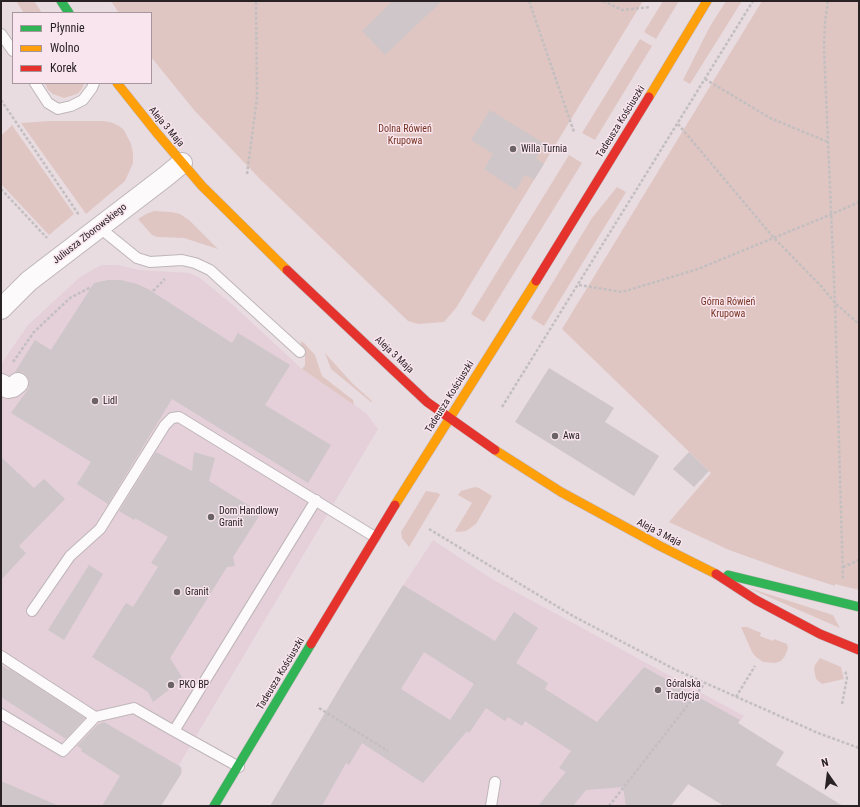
<!DOCTYPE html>
<html>
<head>
<meta charset="utf-8">
<style>
	body { margin:0 }
	#map { position:relative; width:860px; height:807px; overflow:hidden; background:#e8dce1; font-family:"Roboto Condensed",sans-serif }
	canvas { display:block }
	.frame { position:absolute; inset:0; border:2px solid #292225; pointer-events:none }
	.legend { position:absolute; left:12px; top:12px; width:140px; height:72px; box-sizing:border-box; background:#f9e5ed; border:1px solid #a6979d; margin:0; padding:5px 7px; list-style:none; font-size:12px; color:#292225 }
	.legend li { display:flex; align-items:center; gap:8px; height:20px }
	.legend b { width:20px; border:1px solid #a6979d }
	.north { position:absolute; left:808px; top:755px; width:40px; height:40px; -webkit-text-stroke:3px #f9e5ed; paint-order:stroke; rotate:346deg; font-size:11px; font-weight:700; line-height:16px; text-align:center; color:#292225 }
	.north::after { content:''; display:block; margin:auto; width:14px; height:18px; background:#292225; clip-path:polygon(50% 0,100% 100%,50% 72%,0 100%) }
</style>
</head>
<body>
<div id="map">
<canvas width="860" height="807"></canvas>
<div class="frame"></div>
<ul class="legend">
<li><b style="height:5px;background:#30b455"></b>Płynnie</li>
<li><b style="height:5px;background:#ff9f0a"></b>Wolno</li>
<li><b style="height:5px;background:#e5322d"></b>Korek</li>
</ul>
<div class="north">N</div>
</div>
<script>
const c = document.querySelector('canvas').getContext('2d');
c.lineJoin = 'round';
function paint(path, color) {
  c.fillStyle = color;
  c.fill(path, 'evenodd');
}
function shape(rows) {
  const path = new Path2D();
  for (const r of rows) {
    path.moveTo(r[0], r[1]);
    for (let i = 2; i < r.length; i += 2) path.lineTo(r[i], r[i + 1]);
  }
  return path;
}
function strokePath(path, color, width, dash) {
  c.strokeStyle = color;
  c.lineWidth = width;
  c.lineCap = dash ? 'butt' : 'round';
  c.setLineDash(dash || []);
  c.stroke(path);
}
function label(font, color, halo, rows, align = 'center') {
  c.font = font + ' "Roboto Condensed",sans-serif';
  c.lineWidth = 3;
  c.setLineDash([]);
  c.textBaseline = 'middle';
  c.strokeStyle = halo;
  c.fillStyle = color;
  for (const [text, x, y, turn = 0] of rows) {
    c.save();
    c.translate(x, y);
    c.rotate((+turn || 0) * Math.PI / 180);
    c.textAlign = isNaN(turn) ? turn : align;
    if (halo) c.strokeText(text, 0, 0);
    c.fillText(text, 0, 0);
    c.restore();
  }
}
paint(shape([
	[101,265,118,265,139,270,189,273,200,278,233,305,302,369,366,413,378,429,179,765,183,770,161,806,1,806,1,364,28,325,80,277],
	[433,540,492,579,744,716,671,806,270,806,345,679,404,584]
]), '#e5d0d9');
paint(shape([
	[16,1,34,1,42,13,24,13],
	[111,1,643,1,456,308,444,322,418,324,408,321,261,180,194,110,151,57,151,13,119,13],
	[663,1,679,1,656,39,644,32],
	[726,1,742,1,690,84,683,80,709,28],
	[762,1,859,1,859,590,835,584,835,586,785,570,729,550,669,522,711,473,562,329],
	[640,39,652,46,595,140,582,133],
	[45,83,84,83,82,89,77,94,64,98,53,94,48,90],
	[50,121,104,121,113,123,119,126,124,130,131,144,133,153,133,163,125,181,86,214,21,123],
	[12,125,74,214,49,235,1,184,1,136],
	[569,155,582,163,484,322,471,314],
	[617,187,626,192,544,326,531,318,592,218],
	[154,211,171,212,180,214,189,220,218,249,184,238,157,237,152,235,138,219,146,214],
	[300,341,304,343,315,355,322,376,353,400,354,405,302,369,305,365,305,355],
	[325,353,352,383,372,401,371,402,331,369],
	[475,487,479,488,492,496,476,524,466,531,457,532,455,531,472,503,458,495,461,491],
	[426,491,438,493,440,495,409,547,402,538,401,532],
	[746,587,833,615,840,628],
	[741,627,747,627,761,633,760,636,773,641,774,639,787,644,788,648,785,656,781,661,775,663,763,662,756,657,752,652],
	[820,658,841,667,844,679,822,684,816,679,814,669,815,665]
]), '#e0c6c3');
paint(shape([
	[393,1,442,1,385,55,362,31],
	[490,110,545,144,536,158,544,164,534,180,525,175,516,190,484,169,493,154,471,140],
	[108,280,121,280,137,284,148,289,232,343,238,333,290,365,265,405,331,445,308,483,172,399,108,504,77,484,91,462,11,413,29,388,29,382,27,376,23,372,15,372,35,340,51,350,94,283],
	[549,368,614,408,605,422,659,456,634,496,515,422],
	[156,452,192,471,194,452,215,458,209,481,261,513,233,557,235,566,227,567,170,658,183,679,153,702,148,692,92,657,126,603,133,607,158,567,151,563,168,537,135,518,134,520,119,511],
	[689,452,709,471,694,487,673,469],
	[1,457,34,488,44,479,65,499,19,546,26,553,1,580],
	[89,565,103,574,64,640,48,630],
	[403,585,495,641,514,612,538,628,516,663,548,683,545,689,597,722,644,667,740,720,738,723,784,752,776,765,843,806,724,806,688,784,671,806,626,806,623,787,586,790,573,806,538,806,566,772,559,768,571,751,525,721,522,726,508,717,505,721,486,708,469,733,467,731,423,783,362,743,349,765,346,763,322,806,270,806,345,679],
	[424,652,474,684,450,720,401,689],
	[1,665,9,670,10,669,85,718,66,739,1,697],
	[104,722,181,767,181,774,161,806,102,806,120,776,81,751,82,749,77,746,97,725],
	[1,781,59,806,1,806]
]), '#cec6c8');
const lane = shape([
	[1,34,13,51],
	[35,83,48,103,58,109,71,106,83,100,92,88,94,83],
	[100,228,137,258,150,262,182,260,195,263,210,270,300,352],
	[32,611,70,556,100,529,165,425,172,418,179,417,375,537],
	[1,656,95,717,134,708,174,731],
	[1,714,63,751,95,717],
	[239,767,174,731,316,500],
	[491,806,495,782]
]);
const street = shape([
	[1,309,29,281,165,177,182,163],
	[1,384,8,388,13,387,18,383]
]);
const fast = shape([
	[61,1,69,13],
	[728,575,859,607],
	[214,806,311,644]
]);
const slow = shape([
	[117,83,156,132,202,186,287,270],
	[649,97,707,1],
	[495,450,561,492,660,546,716,574],
	[395,505,536,281]
]);
const jam = shape([
	[287,270,427,402,495,450],
	[536,281,649,97],
	[716,574,756,600,820,634,859,650],
	[311,644,395,505]
]);
strokePath(lane, '#bfb6b9', 12);
strokePath(street, '#bfb6b9', 22);
strokePath(fast, '#bfb6b9', 10);
strokePath(slow, '#bfb6b9', 10);
strokePath(jam, '#bfb6b9', 10);
strokePath(shape([
	[529,1,574,132],
	[603,1,622,10,650,7],
	[828,1,825,22,824,49,835,303,843,580],
	[705,79,770,118,828,142],
	[1,100,79,215],
	[678,124,774,238,821,286,835,303,859,324],
	[247,174,257,98,256,1],
	[1,189,47,238],
	[579,285,622,292,698,269,832,214,859,202],
	[153,291,165,279],
	[13,362,34,332,70,298,91,287],
	[502,407,753,1],
	[429,529,573,616,676,670,818,733,859,748],
	[843,567,859,560],
	[736,697,755,666],
	[842,704,847,678,845,670],
	[319,708,388,751],
	[609,806,705,683]
]), '#c3bfc0', 2.5, [3, 2]);
strokePath(lane, '#fcfafa', 10);
strokePath(street, '#fcfafa', 20);
strokePath(fast, '#30b455', 9);
strokePath(slow, '#ff9f0a', 9);
strokePath(jam, '#e5322d', 9);
for (const [x, y, r, color] of [
	[513,149,4,"#6c6367"],
	[95,401,4,"#6c6367"],
	[555,436,4,"#6c6367"],
	[211,517,4,"#6c6367"],
	[177,592,4,"#6c6367"],
	[171,685,4,"#6c6367"],
	[658,690,4,"#6c6367"]
]) {
  const dot = new Path2D();
  dot.arc(x, y, r, 0, 2 * Math.PI);
  c.fillStyle = color;
  c.fill(dot);
  strokePath(dot, '#f9e5ed', 1.5);
}
label('10px', '#292225', '#f9e5ed', [
	["Tadeusza Kościuszki",621,122,-58],
	["Aleja 3 Maja",166,127,50],
	["Juliusza Zborowskiego",90,234,-38],
	["Aleja 3 Maja",394,355,43],
	["Tadeusza Kościuszki",450,397,-58],
	["Aleja 3 Maja",659,533,27],
	["Tadeusza Kościuszki",281,674,-59]
]);
label('10px', '#773423', '#f9e5ed', [
	["Dolna Rówień",405,129],
	["Krupowa",405,141],
	["Górna Rówień",728,302],
	["Krupowa",728,314]
]);
label('10px', '#292225', '#f9e5ed', [
	["Willa Turnia",521,149],
	["Lidl",103,401],
	["Awa",563,436],
	["Dom Handlowy",219,511],
	["Granit",219,523],
	["Granit",185,592],
	["Góralska",666,684],
	["Tradycja",666,696],
	["PKO BP",179,685]
], 'left');
</script>
</body>
</html>
